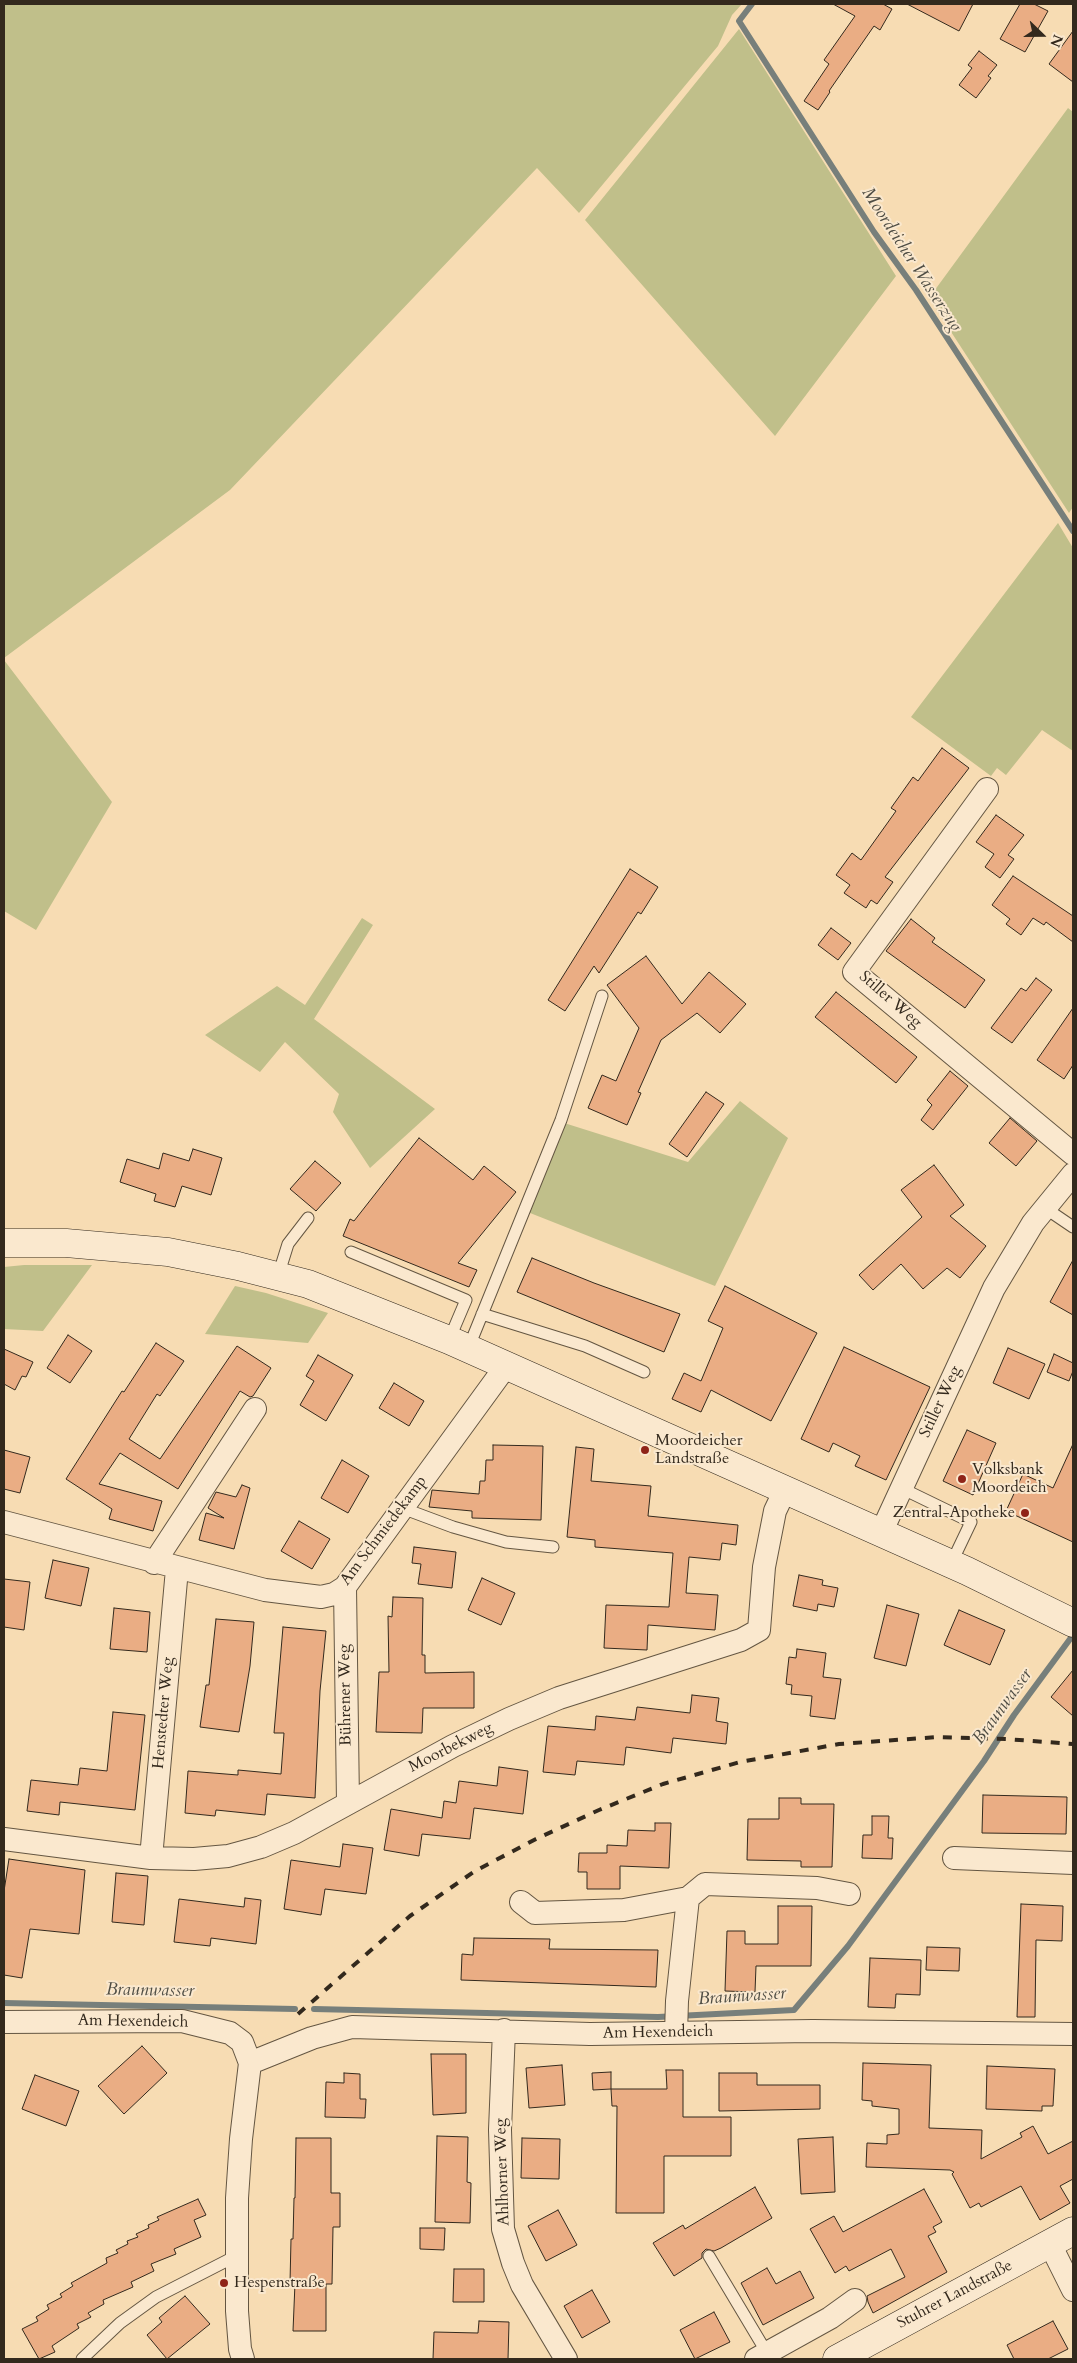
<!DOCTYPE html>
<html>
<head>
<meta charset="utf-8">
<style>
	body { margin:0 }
	#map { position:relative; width:1077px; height:2363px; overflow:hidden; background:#f7dcb3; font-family:Cardo,serif }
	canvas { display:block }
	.frame { position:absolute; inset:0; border:5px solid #33291d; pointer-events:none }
	.north { position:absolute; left:1017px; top:10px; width:50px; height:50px; -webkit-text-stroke:4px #fae8ce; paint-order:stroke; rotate:112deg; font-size:14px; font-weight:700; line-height:20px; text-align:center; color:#33291d }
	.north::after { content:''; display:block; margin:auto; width:18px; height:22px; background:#33291d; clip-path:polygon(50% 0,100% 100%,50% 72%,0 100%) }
</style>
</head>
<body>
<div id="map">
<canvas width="1077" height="2363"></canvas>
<div class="frame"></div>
<div class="north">N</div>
</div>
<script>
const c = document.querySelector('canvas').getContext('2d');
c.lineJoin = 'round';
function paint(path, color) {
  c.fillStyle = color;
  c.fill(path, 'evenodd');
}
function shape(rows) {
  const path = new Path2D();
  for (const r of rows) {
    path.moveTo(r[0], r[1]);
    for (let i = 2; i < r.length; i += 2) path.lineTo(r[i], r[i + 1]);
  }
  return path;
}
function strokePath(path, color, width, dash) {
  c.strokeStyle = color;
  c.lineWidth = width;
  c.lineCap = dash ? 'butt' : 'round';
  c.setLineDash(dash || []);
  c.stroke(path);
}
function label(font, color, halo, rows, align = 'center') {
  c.font = font + ' Cardo,serif';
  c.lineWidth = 4;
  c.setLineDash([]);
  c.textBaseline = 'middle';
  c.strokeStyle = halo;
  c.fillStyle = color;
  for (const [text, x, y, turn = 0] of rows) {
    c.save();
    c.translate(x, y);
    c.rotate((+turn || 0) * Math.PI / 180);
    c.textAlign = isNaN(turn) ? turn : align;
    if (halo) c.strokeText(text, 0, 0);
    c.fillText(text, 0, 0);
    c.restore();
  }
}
paint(shape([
	[4,4,742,4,732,15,718,46,579,213,537,168,230,490,4,658],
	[739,29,896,276,775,436,585,220],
	[1068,108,1073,112,1073,507,1069,513,929,298],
	[1058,523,1073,548,1073,751,1042,730,1006,775,997,768,991,776,911,717],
	[4,660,112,802,36,930,4,911],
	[362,918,373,925,314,1019,435,1109,370,1168,333,1112,339,1094,285,1042,260,1072,205,1035,277,986,305,1005],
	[740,1101,788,1138,715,1286,525,1211,561,1122,688,1162],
	[24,1265,92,1265,43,1331,4,1329,4,1267],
	[235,1286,266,1293,328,1313,308,1343,205,1334]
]), '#c0bf8a');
strokePath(shape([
	[752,4,739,21,874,232,916,290,1073,531],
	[4,2003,295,2009],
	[314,2009,658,2017,794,2010,848,1946,984,1761,1014,1715,1073,1635]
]), '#777f7b', 6);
const building = shape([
	[833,4,883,4,892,9,880,30,874,26,829,91,830,92,818,110,804,101,829,64,824,60,855,16,833,4],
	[907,4,973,4,959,31,907,4],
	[1020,4,1034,4,1048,11,1025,52,1000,39,1020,4],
	[1073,31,1073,82,1049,64,1073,31],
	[979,51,997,65,988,76,991,78,976,98,959,85,972,68,968,65,979,51],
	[942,748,969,768,885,877,893,882,877,904,871,900,866,908,844,893,850,885,836,875,852,853,861,860,896,811,891,808,913,777,918,781,942,748],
	[996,815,1024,835,1008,855,1014,859,1000,878,985,867,994,854,976,842,996,815],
	[630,869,658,887,641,914,638,912,599,973,594,966,565,1011,548,1000,630,869],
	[1013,876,1073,916,1073,942,1046,922,1044,925,1033,918,1021,935,1006,924,1010,919,992,905,1013,876],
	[911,919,935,938,932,942,985,980,965,1008,886,951,911,919],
	[831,928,851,943,838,960,818,945,831,928],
	[646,956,682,1004,709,972,746,1004,720,1033,697,1013,661,1040,638,1092,641,1093,627,1125,588,1108,602,1075,616,1081,639,1028,607,985,646,956],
	[1036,978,1052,990,1012,1043,991,1028,1021,988,1026,991,1036,978],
	[836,992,917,1057,896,1083,815,1017,836,992],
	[1073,1008,1073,1065,1064,1079,1037,1060,1073,1008],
	[950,1071,968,1086,933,1130,921,1120,932,1105,927,1100,950,1071],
	[706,1092,724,1104,687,1157,669,1144,706,1092],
	[1010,1118,1037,1141,1016,1166,989,1143,1010,1118],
	[419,1138,473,1180,484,1166,516,1192,458,1263,477,1270,469,1287,343,1236,350,1219,354,1221,419,1138],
	[193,1149,222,1158,211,1195,182,1186,175,1207,154,1201,156,1194,120,1182,127,1159,159,1169,163,1153,189,1161,193,1149],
	[315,1161,341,1183,316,1211,290,1189,315,1161],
	[934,1165,964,1205,950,1216,986,1246,960,1278,947,1268,923,1289,901,1264,873,1290,859,1275,922,1217,901,1190,934,1165],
	[532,1258,594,1283,680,1314,664,1352,517,1292,532,1258],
	[1073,1260,1073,1315,1050,1302,1073,1260],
	[725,1286,817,1333,771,1421,711,1390,701,1412,672,1399,684,1373,701,1381,723,1328,708,1321,725,1286],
	[68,1335,92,1351,70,1383,47,1368,68,1335],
	[156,1343,184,1361,160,1396,157,1394,129,1439,160,1459,237,1346,271,1368,253,1396,250,1397,240,1391,178,1489,120,1453,99,1484,162,1501,153,1531,109,1519,112,1509,66,1479,122,1391,124,1392,156,1343],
	[844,1347,930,1387,886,1480,855,1466,860,1456,833,1443,829,1452,801,1439,844,1347],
	[1008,1348,1045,1364,1029,1399,993,1383,1008,1348],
	[4,1349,33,1362,26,1377,22,1376,15,1390,4,1384,4,1349],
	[1054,1354,1073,1363,1073,1371,1069,1381,1047,1372,1054,1354],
	[318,1355,353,1375,326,1421,300,1405,314,1381,306,1376,318,1355],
	[394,1383,424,1401,409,1426,379,1408,394,1383],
	[967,1430,996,1443,973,1495,943,1481,967,1430],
	[1073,1444,1073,1542,1006,1511,1023,1474,1053,1488,1073,1444],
	[493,1445,543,1446,541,1520,472,1518,472,1511,429,1507,432,1490,479,1494,480,1481,485,1481,486,1460,493,1460,493,1445],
	[576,1447,594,1449,591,1481,651,1486,648,1516,738,1525,736,1545,722,1543,720,1560,689,1557,686,1593,718,1595,715,1630,648,1625,647,1650,604,1648,606,1605,669,1607,673,1553,595,1547,595,1540,567,1537,576,1447],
	[4,1450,30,1457,20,1493,4,1489,4,1450],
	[342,1460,369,1476,348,1513,321,1498,342,1460],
	[242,1485,250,1488,234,1549,199,1540,206,1513,224,1518,208,1508,216,1492,236,1497,242,1485],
	[299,1521,330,1539,312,1569,281,1551,299,1521],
	[414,1547,456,1552,452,1588,418,1584,421,1564,412,1563,414,1547],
	[53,1560,89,1568,81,1606,45,1598,53,1560],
	[799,1575,823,1580,822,1585,838,1588,834,1607,818,1604,817,1611,793,1606,799,1575],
	[482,1578,515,1593,501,1625,468,1610,482,1578],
	[4,1579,30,1582,24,1630,4,1627,4,1579],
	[393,1597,423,1598,422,1655,425,1655,425,1673,474,1672,474,1708,423,1708,422,1733,376,1732,379,1672,389,1672,388,1616,392,1617,393,1597],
	[887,1605,919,1614,906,1666,874,1658,887,1605],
	[114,1608,150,1612,147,1652,110,1649,114,1608],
	[959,1610,1005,1630,990,1665,944,1645,959,1610],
	[216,1619,254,1622,250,1666,239,1732,200,1727,206,1685,209,1685,216,1619],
	[283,1627,326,1631,320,1691,315,1798,267,1794,265,1815,216,1810,215,1816,185,1813,188,1771,238,1775,238,1770,281,1774,284,1733,274,1733,283,1627],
	[797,1649,826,1653,823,1677,841,1679,835,1719,810,1716,812,1696,791,1694,792,1685,786,1684,789,1657,796,1658,797,1649],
	[1073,1670,1073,1716,1051,1697,1073,1670],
	[692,1695,719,1698,716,1721,728,1723,726,1744,673,1738,671,1753,626,1747,624,1765,577,1761,575,1775,543,1772,548,1726,595,1730,596,1716,635,1720,637,1707,690,1713,692,1695],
	[113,1712,145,1715,135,1810,60,1802,59,1815,27,1811,31,1780,78,1785,80,1768,107,1771,113,1712],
	[499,1767,528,1771,523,1814,474,1808,470,1839,422,1834,419,1856,384,1850,391,1809,442,1818,444,1801,456,1803,459,1781,497,1786,499,1767],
	[983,1795,1067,1797,1066,1834,982,1833,983,1795],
	[779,1798,801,1798,801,1804,834,1804,832,1867,801,1867,801,1861,747,1860,748,1819,779,1819,779,1798],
	[872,1816,889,1816,888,1838,893,1838,892,1859,862,1858,863,1835,872,1835,872,1816],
	[655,1823,671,1823,669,1868,620,1866,620,1889,587,1889,587,1872,578,1872,579,1853,607,1853,607,1845,627,1846,628,1830,655,1831,655,1823],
	[343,1844,373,1848,366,1894,325,1889,321,1915,284,1909,291,1860,340,1867,343,1844],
	[9,1859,85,1870,79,1934,30,1929,22,1978,4,1975,4,1891,9,1859],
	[116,1873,148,1876,144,1925,112,1922,116,1873],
	[245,1898,261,1900,256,1944,211,1938,210,1946,174,1942,179,1899,244,1907,245,1898],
	[1021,1904,1063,1906,1062,1941,1036,1940,1035,2017,1017,2017,1021,1904],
	[778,1906,812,1906,811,1966,756,1966,755,1992,725,1991,727,1931,745,1931,745,1944,778,1944,778,1906],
	[474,1938,550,1939,549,1949,658,1950,656,1987,461,1980,462,1954,473,1955,474,1938],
	[927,1947,960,1948,959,1971,926,1970,927,1947],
	[870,1958,921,1960,920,1995,896,1994,895,2008,868,2007,870,1958],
	[142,2046,167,2073,124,2114,98,2086,142,2046],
	[431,2054,466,2054,466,2113,433,2115,431,2054],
	[863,2063,931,2065,929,2128,982,2130,981,2159,1022,2137,1020,2133,1033,2126,1048,2154,1073,2141,1073,2179,1060,2186,1070,2203,1040,2220,1021,2186,981,2207,979,2203,970,2208,952,2174,954,2172,950,2170,866,2167,867,2143,887,2144,887,2135,899,2134,899,2109,872,2106,872,2101,862,2100,863,2063],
	[562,2065,565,2105,529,2108,526,2068,562,2065],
	[987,2066,1055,2069,1053,2106,1042,2106,1042,2111,986,2109,987,2066],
	[666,2070,683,2070,683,2117,731,2117,731,2156,664,2156,664,2213,616,2213,617,2106,612,2106,611,2089,667,2089,666,2070],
	[611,2072,611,2089,593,2090,592,2073,611,2072],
	[344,2073,360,2074,360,2099,366,2099,365,2118,325,2117,326,2082,344,2083,344,2073],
	[719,2073,757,2073,757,2085,820,2085,820,2109,719,2111,719,2073],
	[35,2075,79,2091,66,2126,22,2109,35,2075],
	[437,2136,468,2137,467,2182,471,2183,470,2223,435,2222,437,2136],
	[833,2137,835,2192,801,2194,798,2139,833,2137],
	[296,2138,331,2138,331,2193,340,2193,340,2227,333,2227,332,2284,326,2284,326,2331,293,2331,295,2283,290,2283,291,2239,293,2239,294,2198,295,2198,296,2138],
	[522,2138,560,2139,559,2179,521,2178,522,2138],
	[755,2187,772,2218,721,2248,714,2251,706,2249,702,2253,702,2258,674,2276,653,2243,683,2225,685,2229,755,2187],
	[924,2189,942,2222,933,2227,936,2232,928,2236,947,2272,873,2313,868,2302,867,2296,905,2277,891,2249,849,2271,846,2266,835,2273,810,2229,834,2216,843,2232,924,2189],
	[198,2199,206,2215,194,2220,201,2237,174,2249,176,2254,151,2264,154,2271,131,2282,133,2287,103,2300,104,2304,88,2313,91,2317,77,2324,79,2328,52,2346,55,2352,39,2359,22,2329,38,2321,36,2317,49,2309,47,2305,62,2297,60,2294,73,2286,71,2283,107,2263,106,2258,118,2253,116,2250,128,2244,127,2241,138,2237,136,2234,149,2228,148,2225,159,2220,157,2217,198,2199],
	[558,2210,577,2245,546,2261,528,2226,558,2210],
	[420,2228,445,2228,444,2250,420,2249,420,2228],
	[767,2268,776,2284,800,2271,814,2298,763,2325,741,2283,767,2268],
	[454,2269,484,2269,484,2302,453,2302,454,2269],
	[592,2290,610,2322,582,2338,564,2306,592,2290],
	[185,2296,210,2324,167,2359,147,2335,162,2322,159,2318,185,2296],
	[714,2312,730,2342,695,2359,680,2330,714,2312],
	[479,2321,509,2322,508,2359,433,2359,434,2332,478,2333,479,2321],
	[1053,2321,1068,2349,1048,2359,1014,2359,1007,2345,1053,2321]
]);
paint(building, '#eaad84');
strokePath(building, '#33291d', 1);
const lane = shape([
	[1045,1208,1073,1227],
	[351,1252,466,1300,449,1340],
	[278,1276,288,1244,308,1218],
	[482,1314,585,1346,644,1372],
	[468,1349,561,1120,602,996],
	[901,1488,971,1522,951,1564],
	[402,1508,453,1527,506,1542,553,1547],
	[709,2256,767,2353],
	[82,2359,120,2323,156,2297,238,2255]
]);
const street = shape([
	[987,789,854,972,1073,1154],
	[4,1522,265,1590,321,1597,334,1594,345,1587,506,1366],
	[881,1533,994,1288,1033,1223,1073,1174],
	[154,1563,255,1409],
	[345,1587,348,1803],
	[4,1839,151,1858,194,1859,228,1856,261,1847,294,1833,453,1746,509,1719,559,1698,741,1640,759,1630,764,1567,775,1511,785,1490],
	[151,1858,177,1569],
	[954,1858,1073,1863],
	[688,1898,705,1884,817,1888,849,1894],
	[521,1902,535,1913,624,1910,688,1898,677,2001,676,2033],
	[4,2022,182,2021,230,2033,242,2042,250,2063,241,2139,237,2198,237,2311,240,2349,243,2359],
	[504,2030,500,2130,503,2229,513,2263,522,2285,566,2359],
	[250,2063,312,2038,352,2027,590,2034,813,2031,1073,2034],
	[1050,2244,1073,2290],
	[756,2359,830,2318,855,2300]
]);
const secondary = shape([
	[4,1243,66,1243,168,1252,238,1266,308,1284,449,1340,967,1571,1073,1623],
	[837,2359,1073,2231]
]);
strokePath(lane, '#645642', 13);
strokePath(street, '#645642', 24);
strokePath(secondary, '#33291d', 29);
strokePath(lane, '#fae8ce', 11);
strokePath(street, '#fae8ce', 22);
strokePath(secondary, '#fae8ce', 28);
strokePath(shape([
	[298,2014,410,1916,475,1871,536,1839,599,1810,663,1784,740,1762,839,1744,938,1737,1006,1739,1073,1744]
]), '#33291d', 4, [9, 9]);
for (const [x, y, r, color] of [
	[645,1450,5,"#8f2418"],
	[962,1479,5,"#8f2418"],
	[1025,1513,5,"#8f2418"],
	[224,2283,5,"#8f2418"]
]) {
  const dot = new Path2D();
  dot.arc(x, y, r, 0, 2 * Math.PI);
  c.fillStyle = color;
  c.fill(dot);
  strokePath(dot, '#fae8ce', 2);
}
label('16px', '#33291d', '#fae8ce', [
	["Stiller Weg",890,1000,41],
	["Stiller Weg",941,1402,-65],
	["Am Schmiedekamp",384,1531,-53],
	["Bührener Weg",346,1695,-91],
	["Henstedter Weg",164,1713,-85],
	["Moorbekweg",451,1748,-27],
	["Am Hexendeich",133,2022,1],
	["Am Hexendeich",658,2033,-1],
	["Ahlhorner Weg",503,2172,-92],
	["Stuhrer Landstraße",955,2295,-28]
]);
label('16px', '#33291d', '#fae8ce', [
	["Moordeicher",655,1441],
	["Landstraße",655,1459],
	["Volksbank",972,1470],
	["Moordeich",972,1488],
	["Zentral-Apotheke",1015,1513,"right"],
	["Hespenstraße",234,2283]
], 'left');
label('italic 18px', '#4f4d44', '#fae8ce', [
	["Moordeicher Wasserzug",911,260,57],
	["Braunwasser",1003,1707,-54],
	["Braunwasser",150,1991,1],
	["Braunwasser",742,1997,-4]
]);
</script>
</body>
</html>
